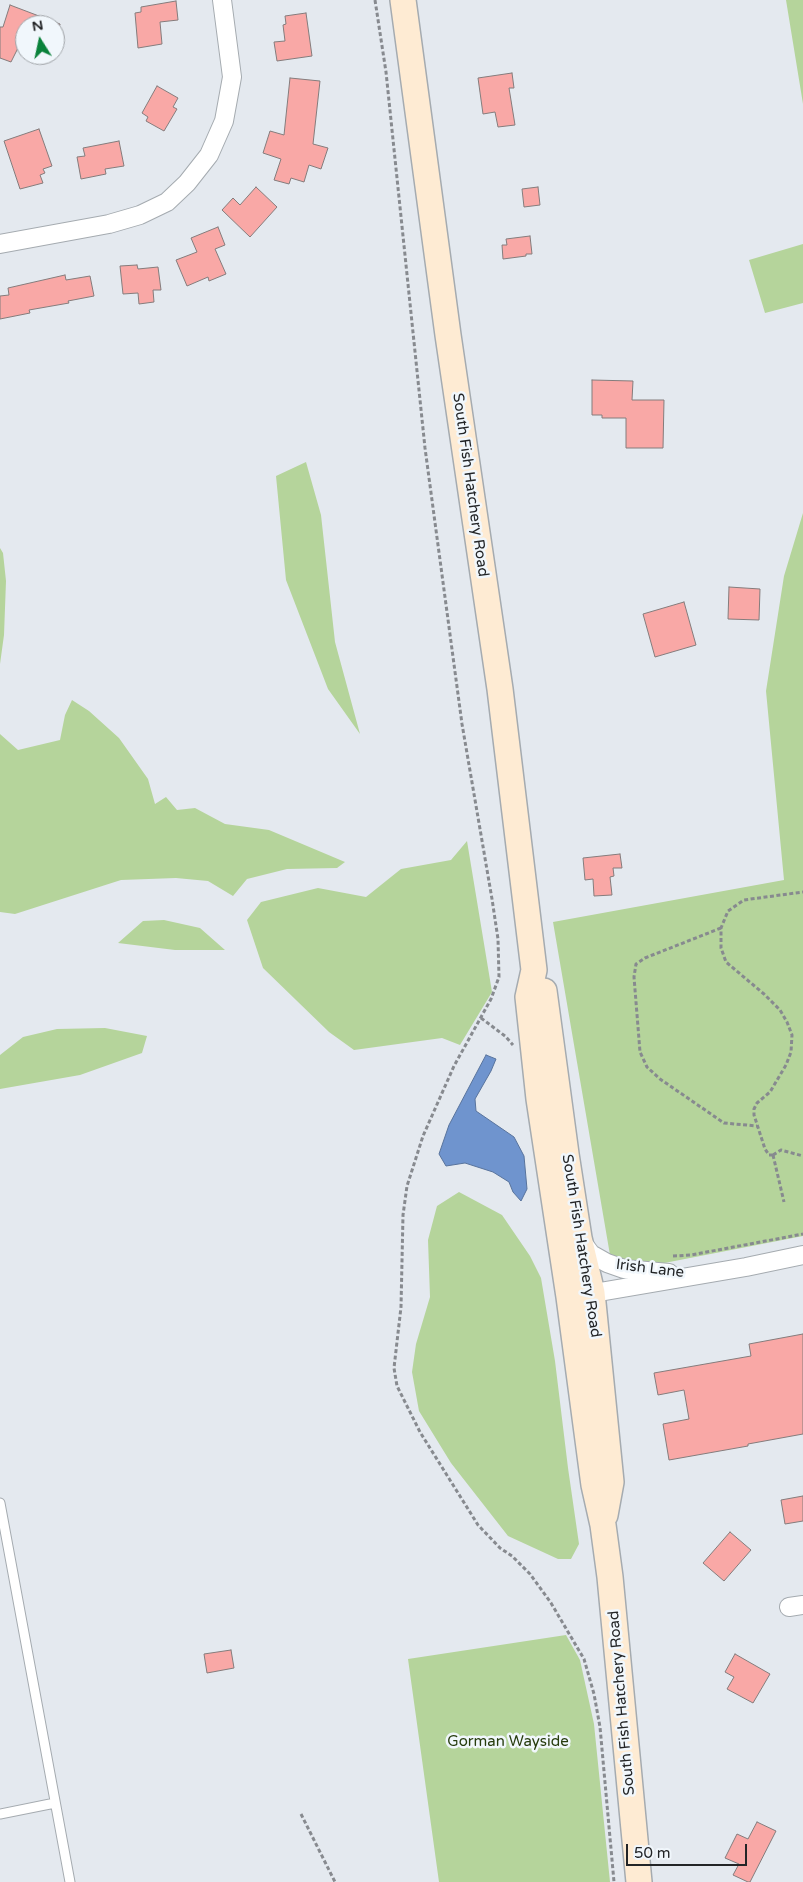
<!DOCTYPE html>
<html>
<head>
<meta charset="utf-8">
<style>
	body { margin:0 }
	#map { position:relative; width:803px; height:1882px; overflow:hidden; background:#e4e9ef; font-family:"Varela Round",sans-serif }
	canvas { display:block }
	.north { position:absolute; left:15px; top:15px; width:50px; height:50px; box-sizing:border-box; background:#f1f7fc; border:1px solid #9fa3a7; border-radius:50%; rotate:350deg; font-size:14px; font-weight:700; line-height:20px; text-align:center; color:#232527 }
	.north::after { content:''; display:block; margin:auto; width:18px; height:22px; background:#0a823b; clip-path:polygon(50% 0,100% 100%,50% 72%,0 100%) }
	.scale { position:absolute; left:626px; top:1844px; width:121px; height:22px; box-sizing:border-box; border:2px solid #232527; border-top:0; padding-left:6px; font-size:15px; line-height:18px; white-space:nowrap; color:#232527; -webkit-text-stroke:4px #f1f7fc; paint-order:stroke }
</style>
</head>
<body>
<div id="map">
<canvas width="803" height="1882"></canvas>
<div class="north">N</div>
<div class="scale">50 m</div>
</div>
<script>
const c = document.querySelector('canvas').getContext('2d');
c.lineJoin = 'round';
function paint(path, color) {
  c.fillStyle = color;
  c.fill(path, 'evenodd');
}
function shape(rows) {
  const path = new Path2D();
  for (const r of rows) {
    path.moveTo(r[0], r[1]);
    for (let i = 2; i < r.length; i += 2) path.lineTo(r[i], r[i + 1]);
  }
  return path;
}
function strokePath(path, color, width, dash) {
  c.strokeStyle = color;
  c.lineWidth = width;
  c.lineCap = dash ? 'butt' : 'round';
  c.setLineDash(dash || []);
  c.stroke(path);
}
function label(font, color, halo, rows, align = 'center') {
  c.font = font + ' "Varela Round",sans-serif';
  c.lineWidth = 5;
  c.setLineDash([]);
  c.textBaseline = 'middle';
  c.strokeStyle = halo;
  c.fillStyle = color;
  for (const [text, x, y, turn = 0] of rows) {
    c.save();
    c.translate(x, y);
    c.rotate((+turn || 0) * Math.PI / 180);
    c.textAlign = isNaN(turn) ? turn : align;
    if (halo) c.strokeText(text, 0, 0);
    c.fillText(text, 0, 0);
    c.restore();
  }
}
paint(shape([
	[786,0,803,0,803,104],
	[803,244,803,303,765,313,749,260],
	[306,462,321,515,335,642,360,734,328,689,286,580,276,476],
	[803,513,803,1236,654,1265,627,1262,610,1255,553,922,784,880,766,691,784,576],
	[0,548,3,553,6,581,4,635,0,664],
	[72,700,89,711,119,738,148,779,155,804,166,797,177,810,195,808,225,824,269,830,345,862,337,868,287,869,247,879,233,896,208,881,176,878,121,880,15,914,0,912,0,734,18,750,60,740,65,715],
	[467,841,492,992,460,1045,442,1038,354,1050,329,1032,263,968,247,920,261,902,318,888,366,897,401,869,451,860],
	[164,920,200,928,225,950,175,950,118,943,143,921],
	[105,1028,147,1036,142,1053,80,1075,0,1089,0,1055,23,1037,57,1029],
	[459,1192,502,1215,530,1256,541,1278,555,1361,568,1468,579,1544,571,1559,558,1559,508,1536,451,1463,419,1411,412,1372,416,1344,430,1297,428,1240,437,1206],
	[566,1635,580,1660,594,1724,610,1882,439,1882,408,1659]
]), '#b5d49b');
const water = shape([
	[486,1055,496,1059,491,1071,475,1099,476,1111,514,1137,524,1156,527,1189,521,1201,513,1192,509,1182,493,1172,465,1163,446,1166,439,1154,449,1125,486,1055]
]);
paint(water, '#6f94ce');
strokePath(water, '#58739c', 1);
const building = shape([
	[176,1,178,20,160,22,162,44,138,48,135,13,141,12,141,7,176,1],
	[10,5,60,24,60,25,25,25,25,48,19,46,11,62,0,58,0,27,3,27,10,5],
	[306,13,312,56,277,61,274,42,285,41,283,25,286,24,285,16,306,13],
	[512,73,514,88,509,88,515,125,498,127,495,112,483,114,478,78,512,73],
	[290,78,320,81,313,144,328,148,321,169,309,165,304,182,291,178,289,184,274,180,281,159,263,153,270,131,284,135,290,78],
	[157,86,178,98,173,107,177,109,164,131,146,121,148,117,142,113,157,86],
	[39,129,52,166,43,169,45,173,40,175,43,183,20,189,4,141,39,129],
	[119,141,124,166,105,169,106,174,81,179,77,157,85,156,83,148,119,141],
	[256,187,277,207,250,237,222,210,233,198,240,205,256,187],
	[538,187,540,205,524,207,522,189,538,187],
	[218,227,225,245,215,249,226,274,209,281,208,277,187,286,176,260,197,252,191,238,218,227],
	[530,236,532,254,526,254,526,256,503,259,502,245,507,245,506,239,530,236],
	[137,265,138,269,158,267,161,290,153,290,154,302,139,304,138,293,123,294,120,266,137,265],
	[65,275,66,280,90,276,94,296,68,301,69,303,29,310,30,313,0,319,0,296,9,295,8,288,65,275],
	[592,380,633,381,632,400,664,400,663,448,626,448,626,418,602,418,602,415,592,415,592,380],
	[729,587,760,589,759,620,728,619,729,587],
	[684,602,696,645,655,657,643,614,684,602],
	[620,854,622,868,613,868,614,876,610,877,612,895,594,896,593,879,585,880,583,858,620,854],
	[803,1334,803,1434,748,1444,748,1446,669,1460,663,1424,689,1419,684,1390,658,1395,654,1373,751,1356,749,1344,803,1334],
	[803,1496,803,1521,785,1524,781,1500,803,1496],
	[730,1532,751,1550,724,1581,703,1563,730,1532],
	[231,1650,234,1668,207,1673,204,1654,231,1650],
	[735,1654,770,1674,753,1703,727,1689,734,1677,725,1672,735,1654],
	[757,1822,776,1831,750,1882,748,1882,733,1875,739,1864,725,1858,737,1834,748,1839,757,1822]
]);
paint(building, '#f9a8a6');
strokePath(building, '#847c7c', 1);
const lane = shape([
	[0,1503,70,1882],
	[0,1814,55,1803]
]);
const street = shape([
	[0,244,109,224,140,215,167,202,187,183,209,155,224,121,232,77,222,0],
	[582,1242,591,1254,607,1263,624,1269,669,1273],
	[582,1295,746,1267,803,1255],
	[789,1607,803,1605]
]);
const secondary = shape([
	[403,0,448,335,500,689,534,970,528,997,539,1099,569,1297,594,1485,603,1525,610,1577,639,1882],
	[544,991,566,1154,579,1238,592,1293,611,1482,605,1515]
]);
strokePath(lane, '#a5abb0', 11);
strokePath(street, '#a5abb0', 20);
strokePath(secondary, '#a5abb0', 28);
strokePath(shape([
	[375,0,386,72,425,448,462,724,492,899,498,939,499,977,491,999,454,1066,423,1136,407,1186,403,1215,401,1307,394,1368,397,1386,420,1432,478,1525,500,1548,512,1556,530,1574,551,1603,584,1659,594,1694,600,1727,614,1882],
	[721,928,645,958,636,964,634,977,640,1052,647,1067,660,1079,724,1123,757,1126],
	[481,1018,505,1036,513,1045],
	[773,1155,769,1155,765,1149,754,1115,754,1109,757,1103,770,1092,786,1065,791,1052,792,1035,787,1022,780,1010,764,994,726,962,721,948,721,928,728,911,744,900,803,892],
	[773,1155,784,1202],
	[773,1155,781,1150,803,1156],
	[673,1256,691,1255,803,1234],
	[301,1814,335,1882]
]), '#878a8f', 3, [4, 2.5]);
strokePath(lane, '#fff', 9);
strokePath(street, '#fff', 18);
strokePath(secondary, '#feebd3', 25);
label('15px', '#232527', '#f1f7fc', [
	["South Fish Hatchery Road",470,485,82],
	["South Fish Hatchery Road",581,1246,81],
	["Irish Lane",650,1269,7],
	["South Fish Hatchery Road",622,1703,-95]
]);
label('15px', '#273c0e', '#f1f7fc', [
	["Gorman Wayside",508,1742]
]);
</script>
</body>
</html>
